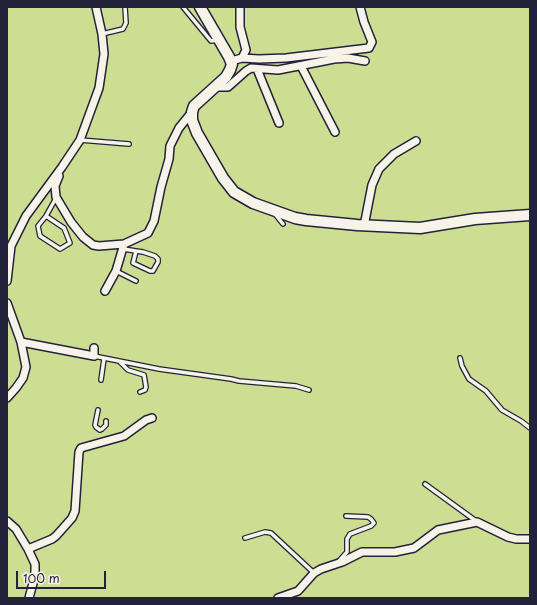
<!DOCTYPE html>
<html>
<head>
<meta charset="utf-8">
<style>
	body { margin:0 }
	#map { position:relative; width:537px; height:605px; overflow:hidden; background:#f7f3e8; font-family:"Playpen Sans",sans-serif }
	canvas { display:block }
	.frame { position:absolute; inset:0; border:8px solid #22223b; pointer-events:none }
	.scale { position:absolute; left:16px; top:571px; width:90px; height:18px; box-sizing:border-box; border:2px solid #22223b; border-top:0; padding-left:5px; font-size:12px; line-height:14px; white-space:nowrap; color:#22223b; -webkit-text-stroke:3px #f7f3e8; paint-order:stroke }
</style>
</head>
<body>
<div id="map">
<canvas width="537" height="605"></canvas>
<div class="frame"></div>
<div class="scale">100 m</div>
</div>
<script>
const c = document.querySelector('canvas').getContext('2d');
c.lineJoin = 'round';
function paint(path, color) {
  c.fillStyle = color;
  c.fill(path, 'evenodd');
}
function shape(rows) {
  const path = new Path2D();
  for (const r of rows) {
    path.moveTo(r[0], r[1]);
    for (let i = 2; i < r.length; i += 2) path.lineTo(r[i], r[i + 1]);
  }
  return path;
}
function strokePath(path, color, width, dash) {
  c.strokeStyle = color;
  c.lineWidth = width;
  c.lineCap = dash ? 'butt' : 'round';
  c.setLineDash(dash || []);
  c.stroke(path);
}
paint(shape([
	[7,7,530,7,530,598,7,598]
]), '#cdde92');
const service = shape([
	[183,7,211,41,218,40],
	[102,34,123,29,126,23,125,7],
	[80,140,129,144],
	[275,214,283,224],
	[46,216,64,228,70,243,60,249,40,236,38,226,46,216,56,198],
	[123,249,136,251,143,252,155,256,158,259,158,262,153,271,150,271,133,263,136,251],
	[116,271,136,281],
	[94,356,159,369,231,379,239,381,296,386,309,390],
	[460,358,462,366,469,379,486,391,502,410,521,421,530,428],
	[120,362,128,370,144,375,146,387,145,390,140,392],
	[101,380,104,359],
	[98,410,95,425,96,427,100,430,102,429,106,425,106,421],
	[425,484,476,521],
	[245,538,265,532,271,533,314,573],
	[339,561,347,552,347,539,350,534,371,526,374,523,371,519,368,517,346,516]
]);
const minor = shape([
	[240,7,240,27,246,50,242,58],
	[231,61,242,58,259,59,286,58,369,48,372,42,364,22,360,7],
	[301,66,335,132],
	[257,69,279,123],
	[215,87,228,87,246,71,251,68,278,70,334,59,348,58,365,61],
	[59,176,55,186,56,197,71,222,83,237,93,245,99,246,124,244,148,233,154,221,161,187,169,159,170,146,179,128,192,112],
	[364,226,372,185,379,169,394,154,416,141],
	[7,281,11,246,26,216,62,167,80,140,99,88,104,54,102,34,96,7],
	[105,291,116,271,124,244],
	[7,303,21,342,26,367,23,378,16,388,7,398],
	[21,342,94,356,94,348],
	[7,521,16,529,28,549,35,564,35,576,29,598],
	[28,549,52,539,56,536,72,518,75,511,79,452,81,448,124,436,146,420,152,418],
	[278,598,298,591,314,573,321,569,342,562,362,552,395,552,414,548,438,530,477,522,508,537,516,539,530,539]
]);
const secondary = shape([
	[200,7,229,57,232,64,230,70,226,77,194,106,192,112,192,120,197,133,223,178,234,192,253,203,295,218,306,220,357,225,420,228,475,219,530,215]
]);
strokePath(service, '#22223b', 6);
strokePath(minor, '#22223b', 10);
strokePath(secondary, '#22223b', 13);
strokePath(service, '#f7f3e8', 3.5);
strokePath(minor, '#f7f3e8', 7);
strokePath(secondary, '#f7f3e8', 10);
</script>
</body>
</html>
